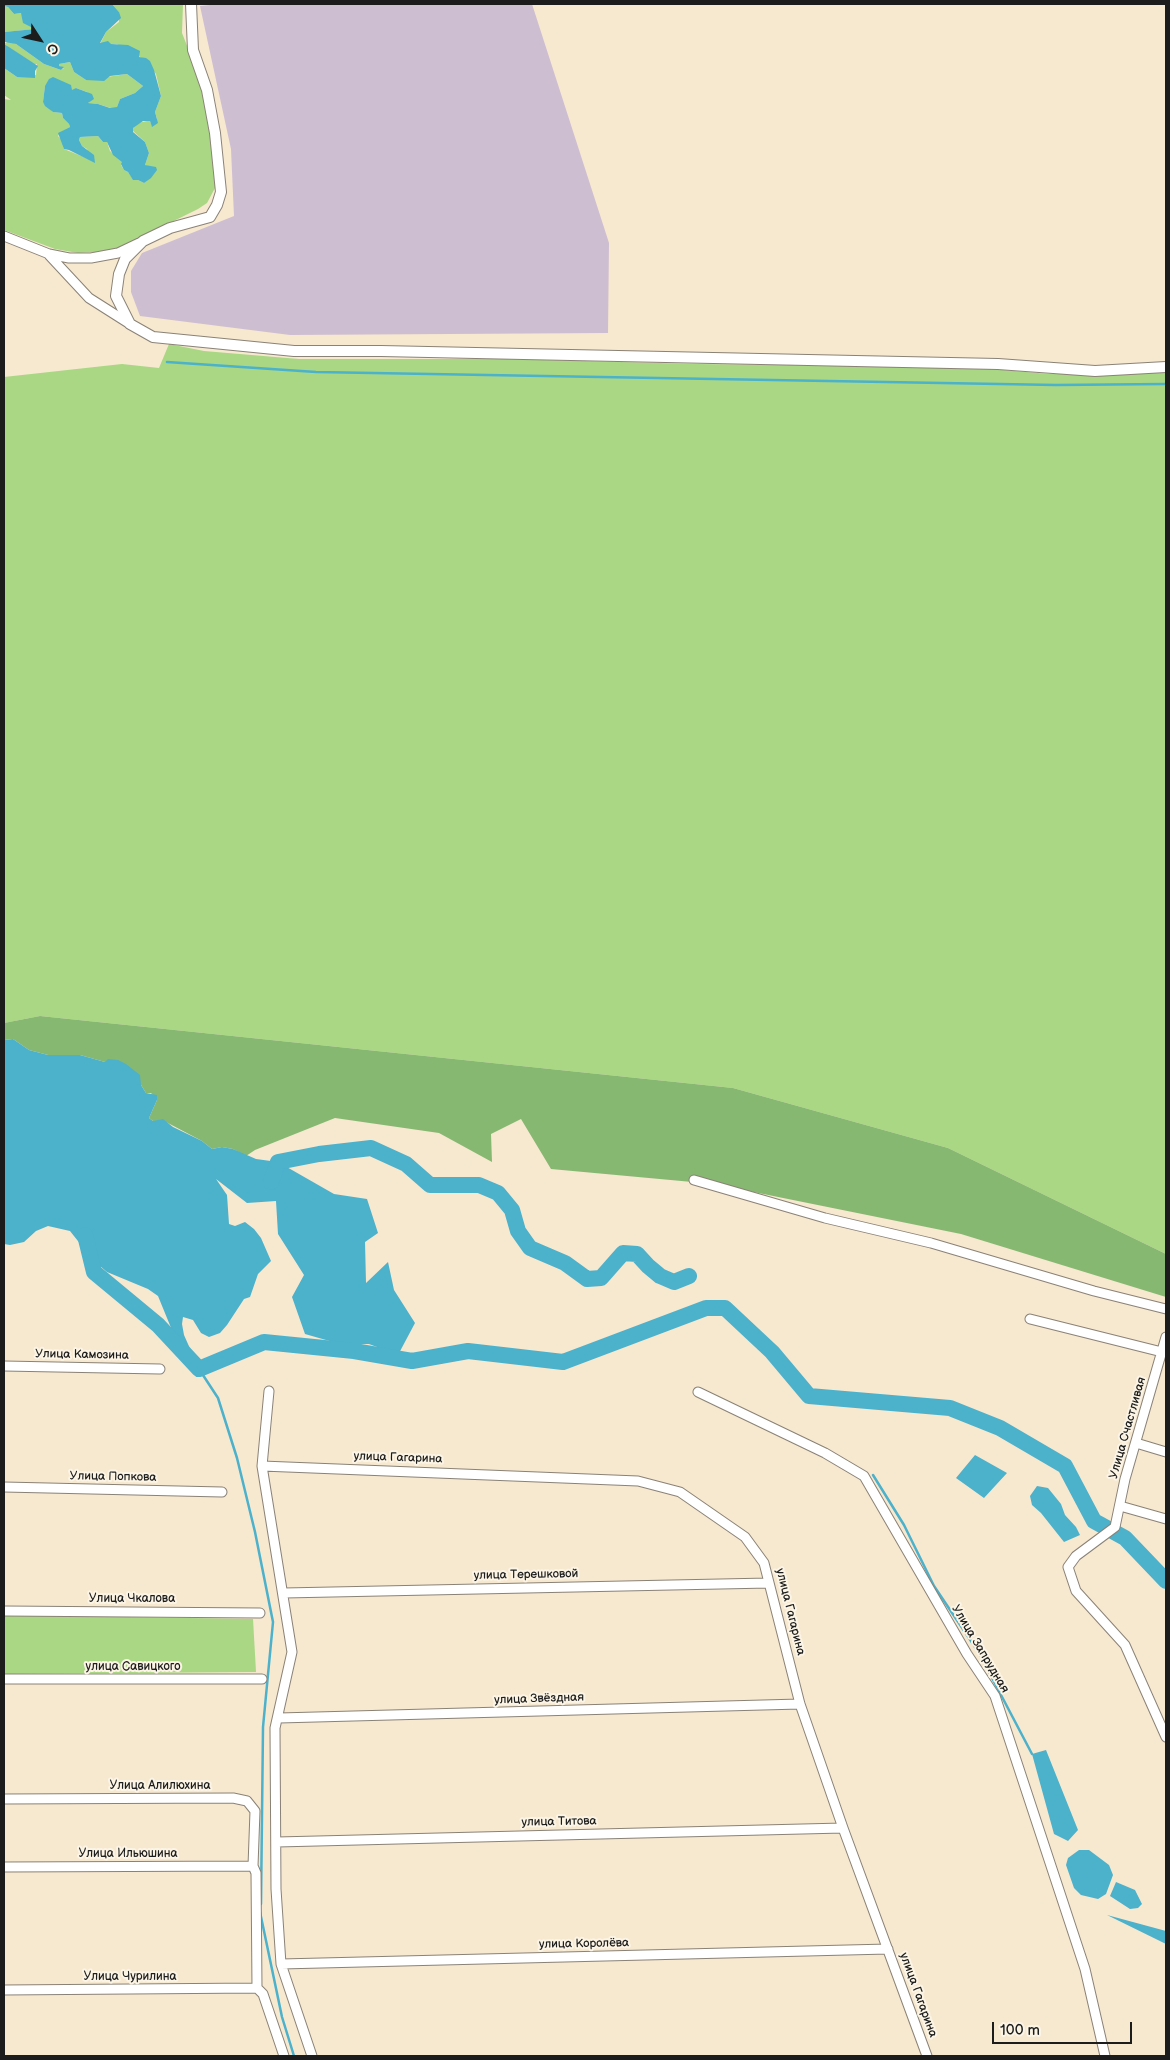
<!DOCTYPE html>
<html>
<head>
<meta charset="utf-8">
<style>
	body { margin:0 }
	#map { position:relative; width:1170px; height:2060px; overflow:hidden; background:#f7e8d0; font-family:"Balsamiq Sans",sans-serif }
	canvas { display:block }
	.frame { position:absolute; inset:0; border:5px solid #1c1c1c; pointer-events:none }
	.north { position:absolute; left:15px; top:15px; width:50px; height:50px; -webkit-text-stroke:4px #fcf5e5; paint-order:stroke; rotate:125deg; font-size:14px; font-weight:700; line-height:20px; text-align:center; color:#1c1c1c }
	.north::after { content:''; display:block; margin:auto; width:18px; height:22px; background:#1c1c1c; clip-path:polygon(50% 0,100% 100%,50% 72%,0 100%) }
	.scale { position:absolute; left:992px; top:2022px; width:140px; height:22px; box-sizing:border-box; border:2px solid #1c1c1c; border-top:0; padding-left:6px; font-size:15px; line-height:18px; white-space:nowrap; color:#1c1c1c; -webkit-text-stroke:4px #fcf5e5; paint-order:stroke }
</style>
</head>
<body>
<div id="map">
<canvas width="1170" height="2060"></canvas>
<div class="frame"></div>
<div class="north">С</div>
<div class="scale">100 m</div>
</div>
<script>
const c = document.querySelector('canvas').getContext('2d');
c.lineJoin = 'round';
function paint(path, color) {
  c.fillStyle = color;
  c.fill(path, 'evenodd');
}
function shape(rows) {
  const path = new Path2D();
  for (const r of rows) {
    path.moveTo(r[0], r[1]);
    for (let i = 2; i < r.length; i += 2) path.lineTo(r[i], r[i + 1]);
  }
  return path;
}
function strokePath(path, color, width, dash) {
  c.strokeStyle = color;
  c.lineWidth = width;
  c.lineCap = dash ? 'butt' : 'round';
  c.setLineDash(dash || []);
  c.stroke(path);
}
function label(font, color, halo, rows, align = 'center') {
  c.font = font + ' "Balsamiq Sans",sans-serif';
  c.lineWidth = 4;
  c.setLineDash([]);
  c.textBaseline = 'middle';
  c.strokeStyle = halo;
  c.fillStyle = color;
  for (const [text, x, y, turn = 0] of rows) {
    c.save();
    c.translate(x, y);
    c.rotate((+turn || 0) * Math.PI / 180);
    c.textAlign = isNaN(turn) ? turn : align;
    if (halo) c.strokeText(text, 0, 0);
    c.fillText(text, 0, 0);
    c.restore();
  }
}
paint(shape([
	[219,4,532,4,609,243,608,333,290,335,140,316,131,292,131,271,142,253,234,216,231,149,200,6]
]), '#cebed1');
paint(shape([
	[112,4,183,4,182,33,195,66,206,102,216,168,215,188,207,203,198,209,113,251,78,253,55,249,4,230,4,99,11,100,4,95,4,68,17,77,22,77,36,75,37,64,34,64,4,44,9,41,16,44,44,64,61,70,64,68,59,66,59,64,70,62,74,72,86,80,127,74,143,86,135,93,120,99,117,107,114,109,98,104,88,103,91,100,87,92,76,88,74,91,45,86,43,102,53,112,62,113,63,118,69,124,70,127,61,132,58,136,62,140,64,149,91,160,87,149,82,146,79,140,80,137,98,136,103,142,107,142,110,151,123,162,121,165,124,170,128,172,133,179,138,180,144,183,156,170,145,165,149,153,145,142,133,131,133,128,137,123,147,121,150,121,152,126,157,119,155,112,161,96,156,74,142,58,117,44,100,44,106,32,119,22,119,12],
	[4,6,8,7,14,14,21,13,36,29,4,32],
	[169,344,204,351,299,359,506,359,698,364,968,367,1049,374,1166,373,1166,1254,948,1148,733,1088,40,1016,4,1023,4,377,122,364,159,368],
	[4,1615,253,1619,256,1672,4,1674]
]), '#a9d784');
paint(shape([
	[40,1016,733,1088,948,1148,1166,1254,1166,1297,961,1234,714,1184,551,1169,521,1119,491,1134,492,1162,439,1133,335,1118,255,1150,246,1156,233,1149,222,1147,212,1149,202,1141,166,1122,153,1121,149,1118,157,1100,151,1093,146,1093,141,1085,105,1062,80,1055,48,1055,29,1050,13,1039,4,1040,4,1023]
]), '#86b872');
paint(shape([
	[4,4,112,4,119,12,121,18,106,32,100,43,108,41,111,44,128,45,140,51,139,57,146,58,150,61,154,70,161,96,155,112,158,123,152,127,150,121,143,121,133,128,133,132,145,142,149,153,145,165,156,167,157,170,151,178,144,183,138,180,133,180,128,172,124,170,121,164,122,162,113,155,107,142,103,142,98,136,80,137,79,140,82,146,94,155,95,163,69,150,64,149,58,133,70,127,69,124,63,118,62,113,53,112,45,106,43,102,45,86,49,79,53,77,71,85,72,90,76,88,92,94,94,99,88,103,98,104,110,108,117,107,120,99,135,93,143,86,127,74,110,76,104,81,86,80,74,72,70,62,59,64,59,66,64,67,61,70,44,64,16,44,5,42,4,44,9,47,38,66,35,71,35,78,17,77,4,68,4,32,35,29,23,23,21,13,14,14,8,7,4,6],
	[13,1039,29,1050,48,1055,80,1055,105,1062,108,1059,118,1060,126,1064,140,1075,141,1085,146,1093,157,1095,157,1100,149,1118,153,1121,163,1119,173,1127,202,1141,212,1149,222,1147,233,1149,256,1159,278,1162,334,1194,367,1199,378,1233,365,1242,366,1283,388,1262,394,1290,415,1323,398,1355,369,1344,340,1344,305,1334,292,1297,304,1275,278,1234,276,1201,247,1203,216,1179,227,1195,229,1224,235,1226,245,1222,254,1229,261,1238,271,1261,258,1274,250,1297,244,1299,227,1325,220,1333,209,1337,201,1333,193,1320,183,1317,182,1324,184,1335,199,1369,176,1340,158,1296,148,1289,107,1272,93,1260,70,1231,48,1226,36,1231,24,1242,10,1245,4,1244,4,1040],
	[975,1455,1007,1473,984,1498,956,1478],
	[1037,1486,1048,1488,1061,1504,1065,1515,1076,1527,1080,1535,1064,1542,1041,1513,1032,1505,1030,1496],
	[1046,1750,1078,1830,1068,1841,1054,1834,1032,1754],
	[1079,1850,1089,1850,1109,1865,1113,1875,1106,1894,1098,1899,1081,1895,1074,1888,1066,1865,1068,1858],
	[1116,1882,1135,1890,1142,1904,1138,1908,1130,1909,1110,1896],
	[1107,1915,1166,1931,1166,1944]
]), '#4cb1cb');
strokePath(shape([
	[167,362,316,372,1056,385,1166,384],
	[199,1369,218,1398,237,1458,255,1532,273,1622,263,1727,261,1904],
	[873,1475,904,1525,934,1586,979,1653,1032,1754],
	[260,1912,282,2017,294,2056]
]), '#4cb1cb', 2.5);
strokePath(shape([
	[271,1182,278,1162,319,1154,371,1148,406,1164,430,1185,479,1185,498,1193,512,1210,518,1231,530,1248,565,1263,587,1279,601,1278,623,1253,637,1254,648,1266,660,1276,674,1282,689,1276],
	[85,1235,94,1272,158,1325,199,1369,264,1342,354,1351,412,1361,468,1351,563,1362,706,1308,725,1308,772,1352,809,1396,950,1408,1000,1428,1065,1466,1094,1521,1125,1538,1166,1581]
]), '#4cb1cb', 16);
const minor = shape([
	[4,236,49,254,69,258,91,258,118,253,139,243],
	[49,255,89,298,130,324],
	[694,1180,825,1218,931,1243,1094,1291,1166,1309],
	[1030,1319,1166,1353],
	[1166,1337,1125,1479,1115,1527,1076,1556,1068,1567,1076,1591,1125,1645,1166,1737],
	[4,1366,160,1369],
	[269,1391,262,1466,292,1652,275,1728,276,1889,281,1964,312,2056],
	[698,1392,825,1453,864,1476,967,1654,995,1696,1085,1969,1105,2056],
	[1136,1443,1166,1452],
	[262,1466,638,1481,680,1492,745,1537,764,1563,800,1704,843,1828,927,2056],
	[4,1487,222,1492],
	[1120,1506,1166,1519],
	[284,1593,769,1583],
	[4,1611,260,1613],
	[4,1679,262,1679],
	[279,1718,800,1704],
	[4,1799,233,1798,247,1801,255,1811,253,1866,256,1873,257,1988,263,1994,284,2056],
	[277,1842,843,1828],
	[4,1867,253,1866],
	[281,1964,888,1949],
	[4,1990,257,1988]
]);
const tertiary = shape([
	[191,4,193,50,207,90,215,133,221,192,217,205,210,217,170,228,143,241,125,259,119,274,116,296,130,324,153,337,294,351,381,351,998,364,1095,371,1166,367]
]);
strokePath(minor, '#8a8276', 11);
strokePath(tertiary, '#8a8276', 12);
strokePath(minor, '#fff', 9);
strokePath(tertiary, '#fff', 10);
label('12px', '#1c1c1c', '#fcf5e5', [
	["Улица Камозина",82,1355,1],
	["Улица Счастливая",1128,1428,-74],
	["улица Гагарина",398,1458,2],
	["Улица Попкова",113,1477,1],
	["улица Терешковой",526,1575,-1],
	["Улица Чкалова",132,1599],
	["улица Гагарина",790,1612,76],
	["Улица Запрудная",980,1649,59],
	["улица Савицкого",133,1667],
	["улица Звёздная",539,1699,-2],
	["Улица Алилюхина",160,1786],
	["улица Титова",559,1822,-1],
	["Улица Ильюшина",128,1854],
	["улица Королёва",584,1944,-1],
	["Улица Чурилина",130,1977],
	["улица Гагарина",918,1995,70]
]);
</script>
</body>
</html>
